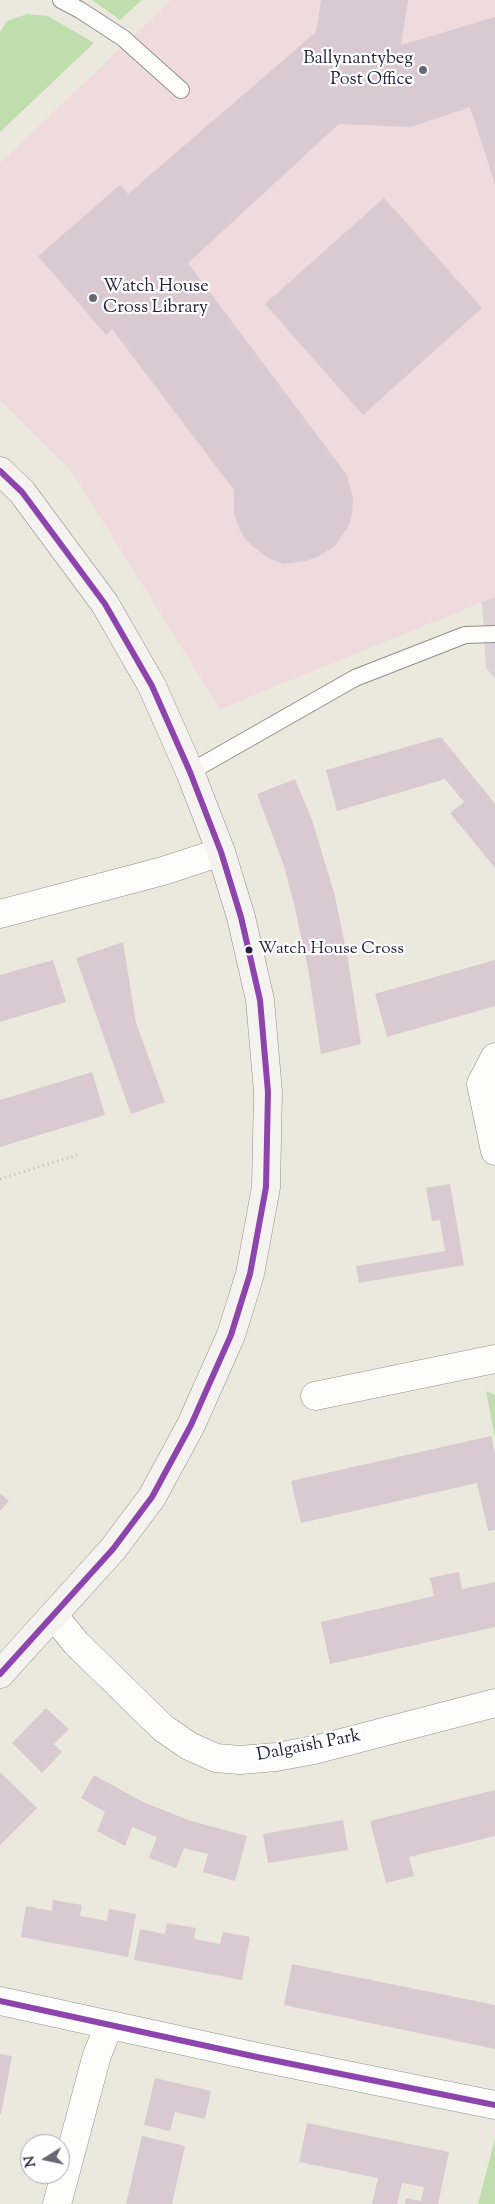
<!DOCTYPE html>
<html>
<head>
<meta charset="utf-8">
<style>
	body { margin:0 }
	#map { position:relative; width:495px; height:2204px; overflow:hidden; background:#ebe9de; font-family:"Sorts Mill Goudy",serif }
	canvas { display:block }
	.north { position:absolute; left:20px; top:2134px; width:50px; height:50px; box-sizing:border-box; background:#fff; border:1px solid #a7a7b1; border-radius:50%; rotate:260deg; font-size:14px; font-weight:700; line-height:20px; text-align:center; color:#22223b }
	.north::after { content:''; display:block; margin:auto; width:18px; height:22px; background:#686874; clip-path:polygon(50% 0,100% 100%,50% 72%,0 100%) }
</style>
</head>
<body>
<div id="map">
<canvas width="495" height="2204"></canvas>
<div class="north">N</div>
</div>
<script>
const c = document.querySelector('canvas').getContext('2d');
c.lineJoin = 'round';
function paint(path, color) {
  c.fillStyle = color;
  c.fill(path, 'evenodd');
}
function shape(rows) {
  const path = new Path2D();
  for (const r of rows) {
    path.moveTo(r[0], r[1]);
    for (let i = 2; i < r.length; i += 2) path.lineTo(r[i], r[i + 1]);
  }
  return path;
}
function strokePath(path, color, width, dash) {
  c.strokeStyle = color;
  c.lineWidth = width;
  c.lineCap = dash ? 'butt' : 'round';
  c.setLineDash(dash || []);
  c.stroke(path);
}
function label(font, color, halo, rows, align = 'center') {
  c.font = font + ' "Sorts Mill Goudy",serif';
  c.lineWidth = 4.5;
  c.setLineDash([]);
  c.textBaseline = 'middle';
  c.strokeStyle = halo;
  c.fillStyle = color;
  for (const [text, x, y, turn = 0] of rows) {
    c.save();
    c.translate(x, y);
    c.rotate((+turn || 0) * Math.PI / 180);
    c.textAlign = isNaN(turn) ? turn : align;
    if (halo) c.strokeText(text, 0, 0);
    c.fillText(text, 0, 0);
    c.restore();
  }
}
paint(shape([
	[171,0,495,0,495,597,220,709,70,469,0,400,0,163]
]), '#efdbde');
paint(shape([
	[495,597,495,679,486,668,482,602]
]), '#dcd1d5');
paint(shape([
	[92,0,142,0,120,20],
	[27,14,48,16,94,43,0,132,0,32,7,21],
	[486,1391,495,1395,495,1438],
	[495,2138,495,2204,478,2204]
]), '#c0ddae');
paint(shape([
	[321,0,408,0,401,45,495,17,495,184,470,107,411,127,339,124,188,263,347,475,353,499,352,513,349,525,336,545,318,557,305,561,283,564,268,558,253,547,244,537,240,530,234,513,234,490,112,329,106,335,38,256,120,185,128,194,316,32],
	[384,198,482,308,363,415,265,304],
	[441,737,495,804,495,868,450,813,464,802,445,779,337,811,326,770],
	[295,779,312,820,335,896,348,960,361,1044,321,1054,308,968,294,904,284,866,257,794],
	[123,942,136,1023,165,1102,131,1114,76,958],
	[53,960,66,1002,0,1022,0,975],
	[495,960,495,1006,387,1037,375,994],
	[92,1072,105,1115,0,1147,0,1100],
	[450,1184,464,1265,359,1283,356,1266,445,1251,440,1220,432,1221,426,1188],
	[491,1436,495,1454,495,1530,488,1531,477,1483,301,1523,291,1481],
	[0,1493,9,1501,0,1511],
	[459,1572,462,1589,495,1582,495,1627,330,1664,321,1622,434,1596,430,1578],
	[46,1708,69,1729,54,1744,62,1752,42,1773,12,1743],
	[0,1772,37,1808,0,1845],
	[94,1775,143,1802,191,1821,247,1836,235,1881,203,1872,208,1854,184,1848,176,1868,149,1858,157,1837,132,1827,125,1846,97,1831,105,1812,81,1798],
	[495,1790,495,1836,409,1857,414,1876,386,1883,370,1821],
	[343,1820,348,1850,268,1863,263,1834],
	[53,1900,82,1905,80,1916,107,1921,109,1909,136,1914,128,1957,21,1937,26,1906,52,1911],
	[167,1923,196,1928,194,1939,220,1944,223,1932,250,1937,242,1980,134,1960,140,1929,165,1934],
	[292,1964,495,2005,495,2049,284,2005],
	[0,2054,12,2056,1,2114,0,2114],
	[155,2078,211,2091,205,2119,175,2112,170,2131,144,2125],
	[307,2123,449,2152,438,2204,405,2204,406,2198,421,2201,424,2187,402,2183,397,2204,372,2204,378,2178,299,2162],
	[142,2136,185,2146,172,2204,126,2204]
]), '#d8cad0');
const lane = shape([
	[61,0,80,10,123,38,181,90],
	[190,772,355,678,465,635,495,634]
]);
const street = shape([
	[0,914,163,871,221,852],
	[495,1057,481,1084,495,1151],
	[315,1396,495,1359],
	[54,1616,76,1643,163,1728,189,1746,216,1758,240,1760,276,1757,314,1750,495,1703],
	[0,2001,257,2057,495,2105],
	[57,2204,97,2055,109,2026]
]);
const secondary = shape([
	[0,471,22,492,105,604,152,686,190,772,221,852,241,917,260,1000,268,1092,266,1187,250,1274,231,1335,191,1425,152,1497,113,1549,0,1674]
]);
strokePath(lane, '#918f8e', 18);
strokePath(street, '#918f8e', 29);
strokePath(secondary, '#918f8e', 29);
strokePath(shape([
	[0,1179,80,1154]
]), '#bdbdbe', 3, [1, 4]);
strokePath(lane, '#fcfcfa', 16);
strokePath(street, '#fcfcfa', 28);
strokePath(secondary, '#f5f3ef', 28);
strokePath(shape([
	[0,471,22,492,105,604,152,686,190,772,221,852,241,917,260,1000,268,1092,266,1187,250,1274,231,1335,191,1425,152,1497,113,1549,0,1674],
	[0,2001,257,2057,495,2105]
]), '#8e44ad', 6);
for (const [x, y, r, color] of [
	[423,70,5,"#686874"],
	[93,298,5,"#686874"],
	[249,950,4.5,"#22223b"]
]) {
  const dot = new Path2D();
  dot.arc(x, y, r, 0, 2 * Math.PI);
  c.fillStyle = color;
  c.fill(dot);
  strokePath(dot, '#fff', 2);
}
label('17px', '#22223b', '#fff', [
	["Watch House Cross",258,950]
], 'left');
label('18px', '#22223b', '#fff', [
	["Ballynantybeg",413,60],
	["Post Office",413,81],
	["Watch House",103,288,"left"],
	["Cross Library",103,309,"left"]
], 'right');
label('18px', '#22223b', '#fff', [
	["Dalgaish Park",309,1747,-11]
]);
</script>
</body>
</html>
